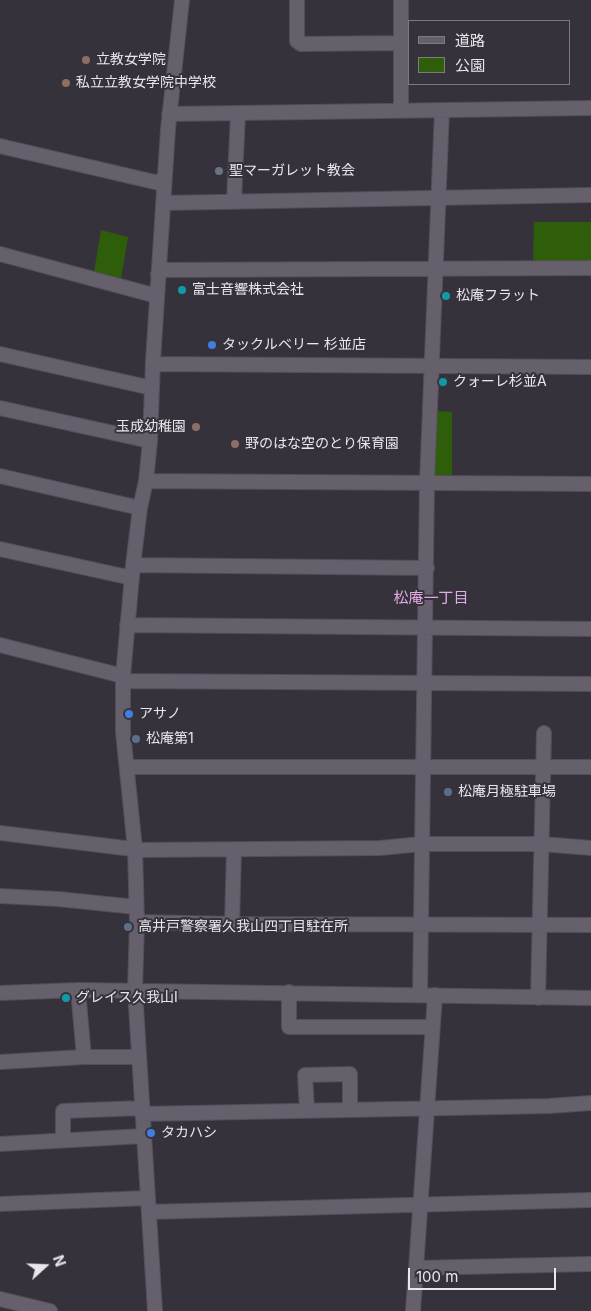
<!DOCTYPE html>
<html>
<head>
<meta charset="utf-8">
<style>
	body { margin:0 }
	#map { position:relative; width:591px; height:1311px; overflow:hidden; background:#36323b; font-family:Inter,"Noto Sans JP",sans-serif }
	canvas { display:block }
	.legend { position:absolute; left:408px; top:20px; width:162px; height:65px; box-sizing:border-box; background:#36323b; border:1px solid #7e7a82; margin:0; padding:6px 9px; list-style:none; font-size:15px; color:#e9e6ec }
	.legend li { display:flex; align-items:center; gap:10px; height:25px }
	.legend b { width:25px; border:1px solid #7e7a82 }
	.north { position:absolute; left:20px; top:1241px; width:50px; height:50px; -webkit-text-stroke:4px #36323b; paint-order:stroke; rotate:70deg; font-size:14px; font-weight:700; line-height:20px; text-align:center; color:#e9e6ec }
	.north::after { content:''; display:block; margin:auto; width:18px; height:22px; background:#e9e6ec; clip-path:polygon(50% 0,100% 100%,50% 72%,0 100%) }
	.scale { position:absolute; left:408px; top:1268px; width:148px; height:22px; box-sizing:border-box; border:2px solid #e9e6ec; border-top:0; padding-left:6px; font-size:15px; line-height:18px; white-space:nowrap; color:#e9e6ec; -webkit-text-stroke:4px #36323b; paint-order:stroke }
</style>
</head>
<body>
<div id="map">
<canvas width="591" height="1311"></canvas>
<ul class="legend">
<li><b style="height:6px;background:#65606b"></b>道路</li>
<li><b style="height:14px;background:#2f5e0b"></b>公園</li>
</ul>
<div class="north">N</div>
<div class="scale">100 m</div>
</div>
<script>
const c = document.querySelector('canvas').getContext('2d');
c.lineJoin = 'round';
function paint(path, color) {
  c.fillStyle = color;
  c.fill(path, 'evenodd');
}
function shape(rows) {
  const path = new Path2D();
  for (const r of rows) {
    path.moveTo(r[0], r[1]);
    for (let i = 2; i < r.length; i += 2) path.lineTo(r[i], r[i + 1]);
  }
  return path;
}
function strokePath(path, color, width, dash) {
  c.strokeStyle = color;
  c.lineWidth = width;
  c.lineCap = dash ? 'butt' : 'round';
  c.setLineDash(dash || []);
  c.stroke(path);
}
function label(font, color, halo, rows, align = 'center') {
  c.font = font + ' Inter,"Noto Sans JP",sans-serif';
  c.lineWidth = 4;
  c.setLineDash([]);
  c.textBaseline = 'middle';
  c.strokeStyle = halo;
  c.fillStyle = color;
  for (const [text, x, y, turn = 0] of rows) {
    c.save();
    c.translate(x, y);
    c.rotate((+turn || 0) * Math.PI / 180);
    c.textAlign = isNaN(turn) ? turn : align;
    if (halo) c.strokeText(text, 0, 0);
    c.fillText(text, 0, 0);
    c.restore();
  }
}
paint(shape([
	[534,222,591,222,591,265,533,265],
	[101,230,128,237,121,279,94,272],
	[435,411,452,412,452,476,437,476,433,473]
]), '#2f5e0b');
const minor = shape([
	[297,0,297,41,301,44,401,43],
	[401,110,401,0],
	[169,114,591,108],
	[0,146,159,183,164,177],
	[234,201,238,113],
	[163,203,591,195],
	[0,254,157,296],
	[158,274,163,270,591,268],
	[0,354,152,388],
	[153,364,591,367],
	[0,408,150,441],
	[0,476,140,508],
	[146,481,591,484],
	[0,549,132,578],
	[133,565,427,568],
	[127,625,591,629],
	[0,645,123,676],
	[123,681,591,684],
	[127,767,591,767],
	[0,833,141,850,380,848,422,844,542,844,591,848],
	[0,896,58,899,136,907],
	[137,922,232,924,591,925],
	[232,924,234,850],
	[78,990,84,1057,139,1057],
	[289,992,289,1027,433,1027],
	[0,993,78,990,591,998],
	[420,995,427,482,442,110],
	[538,998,544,733],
	[0,1062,84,1057],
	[307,1110,305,1075,350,1074,350,1109],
	[142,1114,549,1106,591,1103],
	[63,1140,63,1111,142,1108],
	[0,1144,143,1136],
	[0,1204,148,1198],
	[149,1212,591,1200],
	[416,1268,591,1264],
	[0,1299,50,1311],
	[155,1311,135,990,137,922,135,849,123,732,123,676,133,565,140,508,146,481,150,441,153,361,168,129,182,0],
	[413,1311,435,995]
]);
strokePath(minor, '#534f57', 16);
strokePath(minor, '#65606b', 14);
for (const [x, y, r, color] of [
	[86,60,5,"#8d6e63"],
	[66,83,5,"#8d6e63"],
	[219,171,5,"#6b7280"],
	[182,290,5,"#0f9aa8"],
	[446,296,5,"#0f9aa8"],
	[212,345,5,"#3f7fe0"],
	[443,382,5,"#0f9aa8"],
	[196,427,5,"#8d6e63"],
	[235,444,5,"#8d6e63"],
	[129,714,5,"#3f7fe0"],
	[136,739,5,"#5c6f8a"],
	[448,792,5,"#5c6f8a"],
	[128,927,5,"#5c6f8a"],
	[66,998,5,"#0f9aa8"],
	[151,1133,5,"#3f7fe0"]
]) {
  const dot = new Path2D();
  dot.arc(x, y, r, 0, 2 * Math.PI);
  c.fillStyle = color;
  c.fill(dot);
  strokePath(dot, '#36323b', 2);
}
label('14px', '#e9e6ec', '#36323b', [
	["立教女学院",96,60],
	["私立立教女学院中学校",76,83],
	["聖マーガレット教会",229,171],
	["富士音響株式会社",192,290],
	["松庵フラット",456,296],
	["タックルベリー 杉並店",222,345],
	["クォーレ杉並A",453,382],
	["玉成幼稚園",186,427,"right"],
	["野のはな空のとり保育園",245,444],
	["アサノ",139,714],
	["松庵第1",146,739],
	["松庵月極駐車場",458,792],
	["高井戸警察署久我山四丁目駐在所",138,927],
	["グレイス久我山Ⅰ",76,998],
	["タカハシ",161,1133]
], 'left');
label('15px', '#e3abe5', '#36323b', [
	["松庵一丁目",431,598]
]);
</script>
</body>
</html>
